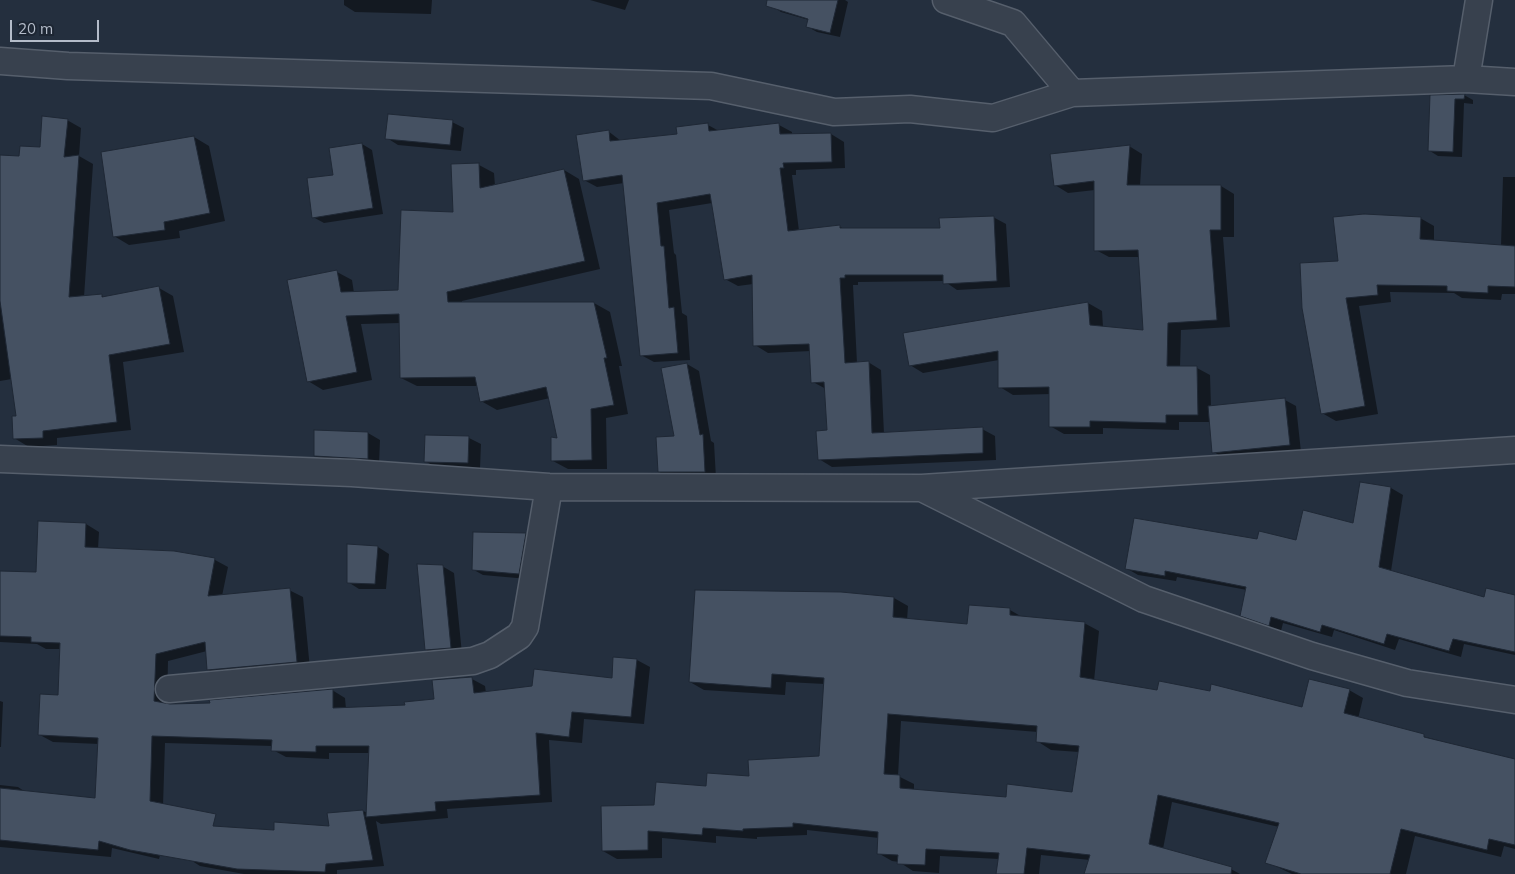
<!DOCTYPE html>
<html>
<head>
<meta charset="utf-8">
<style>
	body { margin:0 }
	#map { position:relative; width:1515px; height:874px; overflow:hidden; background:#242f3e; font-family:Mulish,sans-serif }
	canvas { display:block }
	.scale { position:absolute; left:10px; top:20px; width:89px; height:22px; box-sizing:border-box; border:2px solid #b4bcc9; border-top:0; padding-left:6px; font-size:15px; line-height:18px; white-space:nowrap; color:#b4bcc9; -webkit-text-stroke:4px #1d2633; paint-order:stroke }
</style>
</head>
<body>
<div id="map">
<canvas width="1515" height="874"></canvas>
<div class="scale">20 m</div>
</div>
<script>
const c = document.querySelector('canvas').getContext('2d');
c.lineJoin = 'round';
function paint(path, color) {
  c.fillStyle = color;
  c.fill(path, 'evenodd');
}
function shape(rows) {
  const path = new Path2D();
  for (const r of rows) {
    path.moveTo(r[0], r[1]);
    for (let i = 2; i < r.length; i += 2) path.lineTo(r[i], r[i + 1]);
  }
  return path;
}
function strokePath(path, color, width, dash) {
  c.strokeStyle = color;
  c.lineWidth = width;
  c.lineCap = dash ? 'butt' : 'round';
  c.setLineDash(dash || []);
  c.stroke(path);
}
paint(shape([
	[344,0,432,0,431,14,355,12,344,5],
	[590,0,629,0,625,10],
	[774,0,845,0,848,2,840,37,817,32,808,27,809,20,781,12,772,6],
	[1464,95,1473,100,1473,104,1464,103,1462,157,1438,156,1430,151,1432,96],
	[67,120,81,128,79,156,93,164,84,297,101,295,106,298,159,288,173,296,184,352,123,362,131,430,57,438,57,445,29,447,14,438,17,417,12,379,0,381,0,156,21,157,41,149],
	[452,122,464,128,461,151,398,145,387,138],
	[708,125,719,131,779,125,792,132,792,135,831,134,844,142,845,168,796,170,796,175,792,175,799,231,839,226,844,229,941,229,993,217,1006,224,1010,287,957,290,944,281,858,282,858,285,853,285,857,363,868,362,881,370,884,434,982,429,995,436,996,460,832,467,819,459,828,431,826,389,813,382,811,351,768,353,755,345,753,284,738,286,725,279,712,203,669,210,674,253,676,255,682,313,687,316,690,360,654,362,641,355,624,183,597,187,584,180,608,131,621,141,678,135],
	[194,137,209,146,225,221,179,231,180,238,129,245,114,236],
	[362,144,372,150,383,214,324,223,313,217,334,176],
	[1129,146,1142,154,1140,186,1221,186,1234,194,1234,237,1223,237,1230,327,1181,330,1180,367,1197,368,1210,375,1211,407,1285,400,1296,406,1301,452,1225,459,1214,452,1211,422,1179,422,1179,430,1103,428,1103,434,1064,434,1050,426,1051,394,1013,395,1000,387,999,360,923,373,910,365,905,334,1088,303,1102,311,1103,327,1144,332,1140,257,1109,257,1096,250,1095,190,1068,193,1055,185],
	[479,165,494,173,495,186,564,170,579,179,600,269,462,301,462,303,594,303,610,312,622,366,619,366,628,414,606,418,607,469,568,469,553,461,558,439,550,398,497,410,481,401,478,386,417,386,401,378,400,323,361,324,372,380,323,390,308,381,337,272,352,280,354,293,399,291,454,214],
	[1503,177,1515,177,1515,294,1502,294,1501,300,1462,298,1454,293,1390,292,1391,302,1359,306,1378,414,1336,421,1322,413,1339,263,1420,218,1434,226,1434,242,1501,246],
	[687,364,699,371,711,441,714,443,716,478,671,478,659,472,675,437,663,369],
	[368,433,380,440,379,465,327,463,315,456],
	[426,436,469,438,481,444,480,469,437,468,425,461],
	[1361,484,1391,488,1403,495,1391,571,1485,598,1515,597,1515,655,1464,644,1461,657,1399,639,1395,650,1334,630,1332,637,1283,623,1281,631,1253,622,1241,615,1247,590,1177,577,1176,581,1138,575,1126,568,1258,540,1296,541,1354,525],
	[86,524,99,532,98,549,174,553,215,560,228,567,222,596,289,590,303,597,310,669,221,677,208,670,207,651,168,661,167,705,211,705,332,690,345,698,346,709,406,707,436,700,472,679,485,686,486,693,613,679,637,660,650,667,644,724,584,719,582,743,549,740,552,802,447,809,448,818,381,824,376,821,384,866,337,870,337,874,244,874,200,866,189,859,275,831,330,827,363,811,368,813,370,753,329,753,329,759,286,757,273,750,273,746,165,743,163,806,172,812,159,859,112,848,111,857,0,847,0,785,18,787,27,793,97,800,99,744,53,742,40,735,59,696,61,649,46,649,37,644,0,642,0,572,38,574],
	[526,534,535,539,528,579,483,575,474,570],
	[348,546,378,547,389,554,386,589,359,589,348,582],
	[442,566,454,573,462,654,437,656,426,650],
	[841,594,894,598,908,606,907,620,968,625,1010,610,1024,618,1084,623,1099,631,1094,681,1158,692,1303,709,1349,690,1363,698,1358,719,1509,759,1515,763,1515,849,1504,846,1501,857,1415,836,1406,874,1292,874,1267,862,1279,827,1172,802,1163,849,1229,868,1240,874,1085,874,1090,860,1041,855,1039,874,997,874,999,859,940,856,939,873,913,871,899,862,892,861,878,853,879,838,807,830,807,835,757,837,757,839,716,836,716,843,662,838,662,858,617,859,603,851,655,806,708,787,821,757,825,684,786,682,785,695,704,690,690,682],
	[901,721,1038,732,1037,741,1051,750,1079,752,1073,793,1007,798,914,791,914,784,898,776],
	[0,701,3,702,1,747,0,747]
]), '#0007');
const building = shape([
	[767,0,838,0,830,33,806,27,808,19,766,6,767,0],
	[1465,94,1464,99,1455,99,1453,152,1428,151,1430,95,1465,94],
	[388,114,453,120,450,145,385,139,388,114],
	[42,116,68,119,64,157,79,155,69,297,102,294,102,297,159,286,170,344,109,355,117,422,43,431,43,438,13,439,12,416,16,416,0,301,0,155,19,156,20,146,40,147,42,116],
	[708,123,709,131,779,123,780,134,831,133,832,162,783,163,784,168,780,168,788,231,840,225,840,228,940,228,939,218,994,216,997,281,943,284,943,275,845,275,845,278,840,278,845,363,869,361,872,433,983,427,983,453,818,460,816,431,827,430,824,382,811,383,809,344,753,346,752,275,724,280,710,194,657,203,661,246,664,246,669,308,674,307,678,353,640,356,622,175,583,181,576,135,609,130,610,141,677,134,676,127,708,123],
	[194,136,210,213,164,222,165,230,113,237,101,152,194,136],
	[362,143,373,208,312,218,307,178,333,175,329,148,362,143],
	[1130,145,1127,185,1221,185,1221,230,1210,230,1217,320,1168,323,1167,366,1197,366,1198,415,1166,415,1166,423,1090,421,1090,427,1049,427,1049,387,998,388,998,351,909,366,903,333,1088,302,1090,325,1143,330,1138,250,1094,251,1094,181,1054,186,1050,154,1130,145],
	[479,163,480,188,564,169,585,261,447,292,448,302,594,302,607,358,604,358,614,405,591,409,592,460,551,461,551,437,557,438,546,387,480,402,475,377,400,378,399,314,346,316,357,372,307,382,287,280,337,270,341,292,398,290,401,210,453,212,451,164,479,163],
	[1364,214,1421,217,1420,239,1515,246,1515,287,1488,286,1488,293,1447,291,1447,286,1377,285,1378,295,1346,298,1365,406,1321,414,1302,308,1300,263,1338,261,1333,217,1364,214],
	[687,363,700,435,703,434,705,472,658,472,656,437,674,436,661,368,687,363],
	[1285,398,1290,445,1212,453,1208,406,1285,398],
	[314,430,368,432,368,459,314,456,314,430],
	[425,435,469,436,468,463,424,462,425,435],
	[1360,482,1391,487,1379,567,1484,597,1486,588,1515,595,1515,652,1453,639,1449,651,1387,634,1384,644,1322,625,1320,632,1271,617,1269,626,1240,616,1246,587,1165,571,1165,576,1125,569,1134,518,1257,539,1259,531,1296,540,1303,510,1353,523,1360,482],
	[38,521,86,523,85,547,174,551,215,558,208,596,290,588,297,662,207,670,205,642,156,654,154,701,170,704,210,703,209,700,333,689,333,708,405,705,404,702,434,699,432,680,472,677,474,693,532,686,534,669,612,678,613,657,637,659,631,717,572,712,569,737,536,733,540,795,435,802,436,811,366,817,369,746,316,746,316,752,271,751,272,740,152,736,150,801,216,814,213,826,274,830,274,822,329,826,327,813,363,810,373,860,326,864,325,872,237,869,130,850,99,841,98,850,0,840,0,788,95,798,98,738,38,735,40,694,58,695,60,643,31,642,31,637,0,636,0,571,36,572,38,521],
	[473,532,526,533,519,574,472,570,473,532],
	[347,544,378,546,375,584,347,583,347,544],
	[417,564,443,565,451,648,425,650,417,564],
	[695,590,841,592,894,597,893,617,967,624,969,605,1010,608,1010,615,1085,622,1080,677,1157,690,1159,681,1210,691,1211,684,1302,707,1309,679,1350,689,1344,713,1424,734,1424,737,1515,759,1515,845,1489,839,1487,850,1401,829,1390,874,1301,874,1265,863,1279,823,1158,795,1149,844,1232,867,1231,874,1084,874,1090,855,1027,848,1024,874,996,874,999,853,926,849,925,865,897,864,898,855,877,854,878,832,793,823,793,827,743,829,743,831,703,828,702,835,648,831,648,850,602,851,601,806,654,805,656,782,706,786,707,773,749,776,748,760,819,756,824,678,772,674,771,688,689,682,695,590],
	[888,714,1037,726,1036,742,1079,746,1072,792,1007,784,1006,797,900,788,900,775,884,774,888,714]
]);
paint(building, '#455162');
strokePath(building, '#1f2835', 1);
const minor = shape([
	[946,0,1013,23,1072,93,1466,79,1515,82],
	[0,61,68,66,711,86,834,112,910,109,993,118,1072,93],
	[1466,79,1479,0],
	[0,459,352,473,549,487,922,488,1515,450],
	[922,488,1144,599,1312,656,1407,683,1515,700],
	[169,689,473,661,490,655,519,636,525,627,549,487]
]);
strokePath(minor, '#565f6c', 29);
strokePath(minor, '#38414e', 26);
</script>
</body>
</html>
